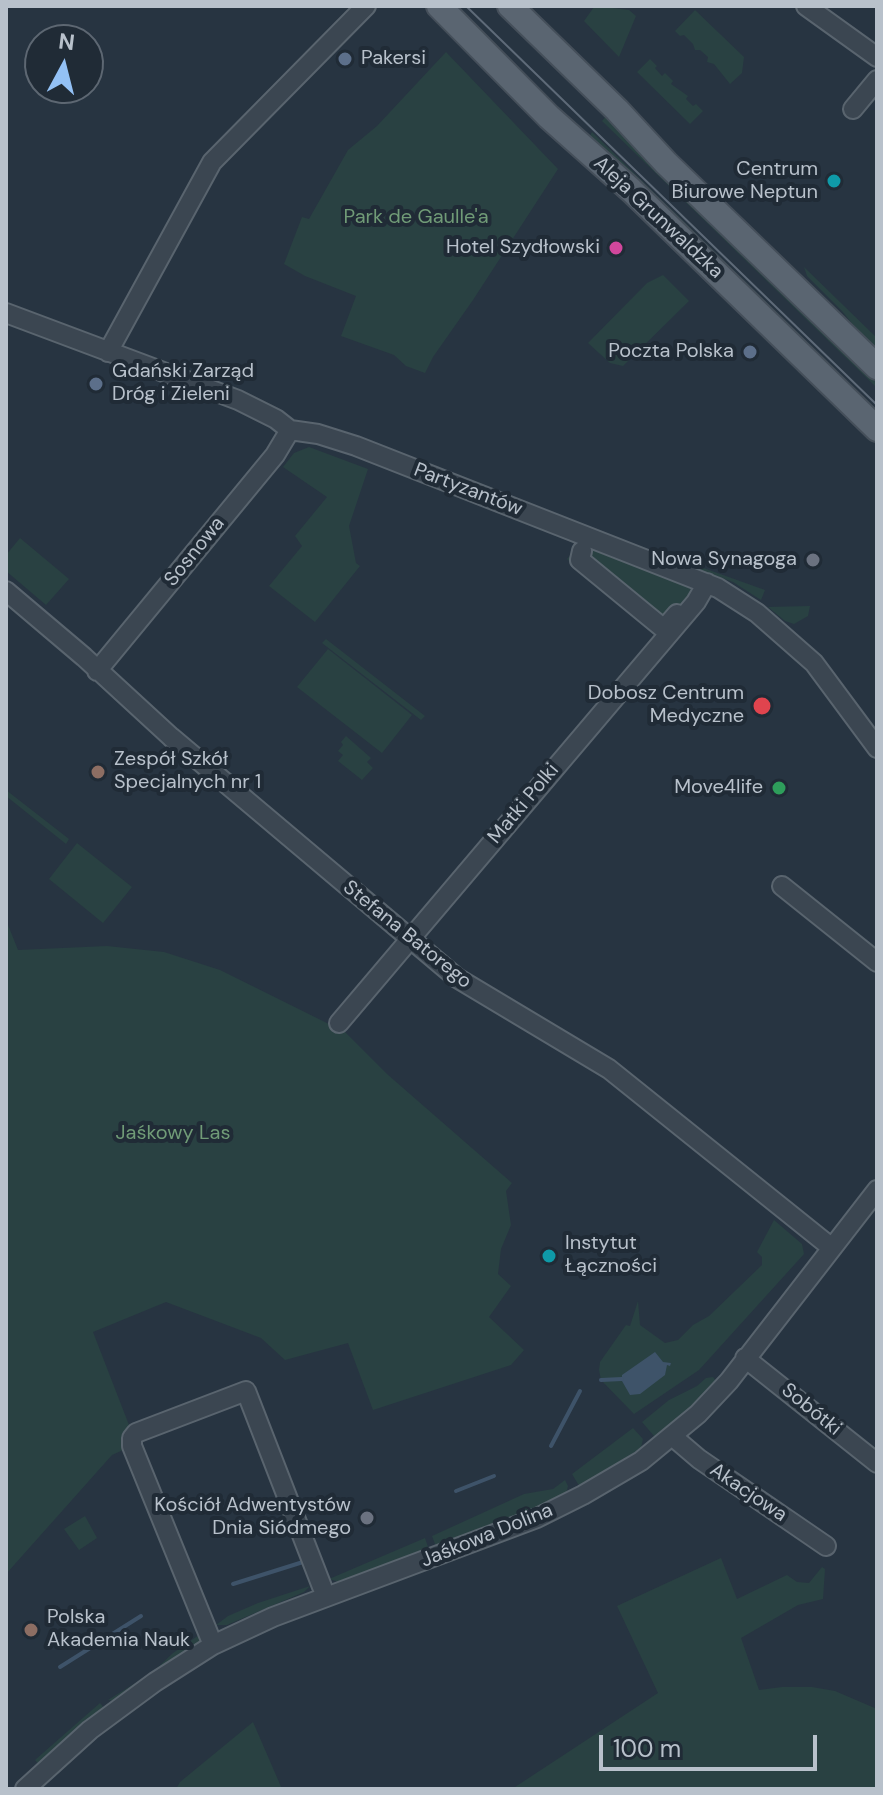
<!DOCTYPE html>
<html>
<head>
<meta charset="utf-8">
<style>
	body { margin:0 }
	#map { position:relative; width:883px; height:1795px; overflow:hidden; background:#273441; font-family:"DM Sans",sans-serif }
	canvas { display:block }
	.frame { position:absolute; inset:0; border:8px solid #b8c1cb; pointer-events:none }
	.north { position:absolute; left:24px; top:24px; width:80px; height:80px; box-sizing:border-box; background:#202b36; border:2px solid #5d6772; border-radius:50%; rotate:7deg; font-size:22px; font-weight:700; line-height:32px; text-align:center; color:#b8c1cb }
	.north::after { content:''; display:block; margin:auto; width:28px; height:36px; background:#93c1f5; clip-path:polygon(50% 0,100% 100%,50% 72%,0 100%) }
	.scale { position:absolute; left:599px; top:1735px; width:218px; height:36px; box-sizing:border-box; border:4px solid #b8c1cb; border-top:0; padding-left:10px; font-size:24px; line-height:28px; white-space:nowrap; color:#b8c1cb; -webkit-text-stroke:6px #202b36; paint-order:stroke }
</style>
</head>
<body>
<div id="map">
<canvas width="883" height="1795"></canvas>
<div class="frame"></div>
<div class="north">N</div>
<div class="scale">100 m</div>
</div>
<script>
const c = document.querySelector('canvas').getContext('2d');
c.lineJoin = 'round';
function paint(path, color) {
  c.fillStyle = color;
  c.fill(path, 'evenodd');
}
function shape(rows) {
  const path = new Path2D();
  for (const r of rows) {
    path.moveTo(r[0], r[1]);
    for (let i = 2; i < r.length; i += 2) path.lineTo(r[i], r[i + 1]);
  }
  return path;
}
function strokePath(path, color, width, dash) {
  c.strokeStyle = color;
  c.lineWidth = width;
  c.lineCap = dash ? 'butt' : 'round';
  c.setLineDash(dash || []);
  c.stroke(path);
}
function label(font, color, halo, rows, align = 'center') {
  c.font = font + ' "DM Sans",sans-serif';
  c.lineWidth = 8;
  c.setLineDash([]);
  c.textBaseline = 'middle';
  c.strokeStyle = halo;
  c.fillStyle = color;
  for (const [text, x, y, turn = 0] of rows) {
    c.save();
    c.translate(x, y);
    c.rotate((+turn || 0) * Math.PI / 180);
    c.textAlign = isNaN(turn) ? turn : align;
    if (halo) c.strokeText(text, 0, 0);
    c.fillText(text, 0, 0);
    c.restore();
  }
}
paint(shape([
	[597,6,629,10,636,16,619,57,584,21,594,7],
	[695,10,744,57,742,73,730,84,714,64,707,62,708,57,700,50,695,50,693,44,684,35,680,36,675,31],
	[446,52,558,169,473,300,433,357,425,373,406,366,394,355,341,336,356,296,305,276,284,264,302,217,309,219,348,150,377,126],
	[650,59,657,66,655,68,662,76,665,73,673,81,671,84,688,96,686,99,693,106,696,104,703,111,690,124,637,72],
	[608,114,778,288,877,382,877,388,602,121],
	[592,132,877,410,877,414,588,139],
	[804,267,877,338,875,352,842,311,807,276],
	[663,275,689,301,623,366,610,363,588,343,647,283],
	[309,447,368,469,349,526,356,563,360,566,315,622,269,586,302,546,295,536,327,497,283,467,294,453],
	[20,538,69,579,46,605,6,571,6,555],
	[581,543,687,585,691,590,689,597,657,635,567,559],
	[653,550,765,590,761,600,733,582,652,553],
	[810,606,808,616,794,624,785,621,768,607],
	[326,639,425,716,421,720,322,643],
	[328,649,412,715,382,753,297,687],
	[346,736,371,758,367,762,373,768,362,780,338,761,343,755,338,751,343,745,341,742],
	[6,790,69,839,66,844,6,796],
	[77,843,132,887,103,923,49,879],
	[6,920,18,950,107,946,164,952,220,970,345,1032,387,1074,512,1183,506,1191,511,1225,501,1249,498,1274,511,1286,489,1317,524,1350,511,1365,373,1410,348,1343,285,1360,261,1338,166,1302,93,1332,129,1425,123,1434,125,1449,112,1455,6,1574],
	[774,1220,802,1244,804,1254,699,1370,634,1414,601,1380,599,1370,600,1362,626,1325,630,1326,638,1301,640,1325,665,1343,678,1340,693,1325,709,1316,762,1265,762,1257,757,1252],
	[713,1377,716,1381,691,1408,658,1437,654,1436,642,1422,669,1400,697,1386,706,1378],
	[633,1428,643,1439,641,1448,582,1486,578,1484,572,1474],
	[565,1480,568,1486,566,1494,532,1510,440,1547,435,1544,432,1536,524,1494,553,1489],
	[85,1516,97,1538,79,1550,64,1529],
	[425,1538,428,1547,425,1552,339,1582,329,1579],
	[721,1558,737,1599,787,1575,797,1582,809,1583,822,1567,825,1569,823,1599,798,1605,741,1638,759,1690,782,1687,812,1687,835,1691,877,1709,877,1789,512,1789,658,1693,617,1606],
	[310,1586,304,1592,227,1625,216,1625,228,1616,258,1603],
	[202,1633,200,1643,116,1701,108,1700,153,1672,173,1653],
	[100,1703,105,1709,40,1766,35,1760],
	[253,1722,282,1789,176,1789,180,1782]
]), '#294142');
paint(shape([
	[655,1352,663,1362,671,1363,670,1366,667,1365,665,1375,640,1394,630,1395,622,1381,622,1375]
]), '#3e5369');
strokePath(shape([
	[601,1380,622,1379],
	[551,1446,580,1391],
	[456,1491,494,1476],
	[233,1584,303,1562],
	[60,1667,141,1616]
]), '#3e5369', 4);
const minor = shape([
	[806,6,877,57],
	[853,109,877,80],
	[6,313,238,400,276,419,290,430,318,434,356,446,718,588,757,613,814,663,877,748],
	[108,352,212,162,366,6],
	[582,551,580,560,664,629,677,614],
	[6,591,84,657,171,737,457,978,609,1069,832,1248],
	[97,671,275,455,290,430],
	[782,886,877,962],
	[339,1023,696,602,707,583],
	[745,1358,877,1463],
	[672,1436,699,1459,826,1546],
	[213,1645,132,1446,132,1438,136,1433,246,1391,326,1597],
	[25,1789,90,1730,155,1682,213,1645,273,1617,537,1518,583,1495,641,1461,698,1414,729,1381,877,1190]
]);
const major = shape([
	[439,6,549,117,631,190,877,429],
	[510,6,617,110,666,163,877,367]
]);
strokePath(minor, '#59646e', 22);
strokePath(major, '#454f5a', 28);
strokePath(minor, '#3b4651', 18);
strokePath(major, '#5a6571', 24);
strokePath(shape([
	[466,6,877,405]
]), '#5e6a78', 2);
for (const [x, y, r, color] of [
	[345,59,8,"#5c6f8a"],
	[834,181,8,"#0f9aa8"],
	[616,248,8,"#d1479c"],
	[750,352,8,"#5c6f8a"],
	[96,384,8,"#5c6f8a"],
	[813,560,8,"#6b7280"],
	[762,706,10,"#e0444e"],
	[98,772,8,"#8d6e63"],
	[779,788,8,"#2e9e5b"],
	[549,1256,8,"#0f9aa8"],
	[367,1518,8,"#6b7280"],
	[31,1630,8,"#8d6e63"]
]) {
  const dot = new Path2D();
  dot.arc(x, y, r, 0, 2 * Math.PI);
  c.fillStyle = color;
  c.fill(dot);
  strokePath(dot, '#202b36', 3);
}
label('20px', '#b8c1cb', '#202b36', [
	["Pakersi",361,59,"left"],
	["Centrum",818,170],
	["Biurowe Neptun",818,193],
	["Hotel Szydłowski",600,248],
	["Poczta Polska",734,352],
	["Gdański Zarząd",112,372,"left"],
	["Dróg i Zieleni",112,395,"left"],
	["Nowa Synagoga",797,560],
	["Dobosz Centrum",744,694],
	["Medyczne",744,717],
	["Zespół Szkół",114,760,"left"],
	["Specjalnych nr 1",114,783,"left"],
	["Move4life",763,788],
	["Instytut",565,1244,"left"],
	["Łączności",565,1267,"left"],
	["Kościół Adwentystów",351,1506],
	["Dnia Siódmego",351,1529],
	["Polska",47,1618,"left"],
	["Akademia Nauk",47,1641,"left"]
], 'right');
label('20px', '#709b77', '#202b36', [
	["Park de Gaulle'a",416,218],
	["Jaśkowy Las",173,1134]
]);
label('20px', '#b8c1cb', '#202b36', [
	["Aleja Grunwaldzka",658,218,43],
	["Partyzantów",468,490,21],
	["Sosnowa",195,552,-51],
	["Matki Polki",524,804,-50],
	["Stefana Batorego",407,935,39],
	["Sobótki",811,1410,39],
	["Akacjowa",748,1493,34],
	["Jaśkowa Dolina",487,1536,-22]
]);
</script>
</body>
</html>
